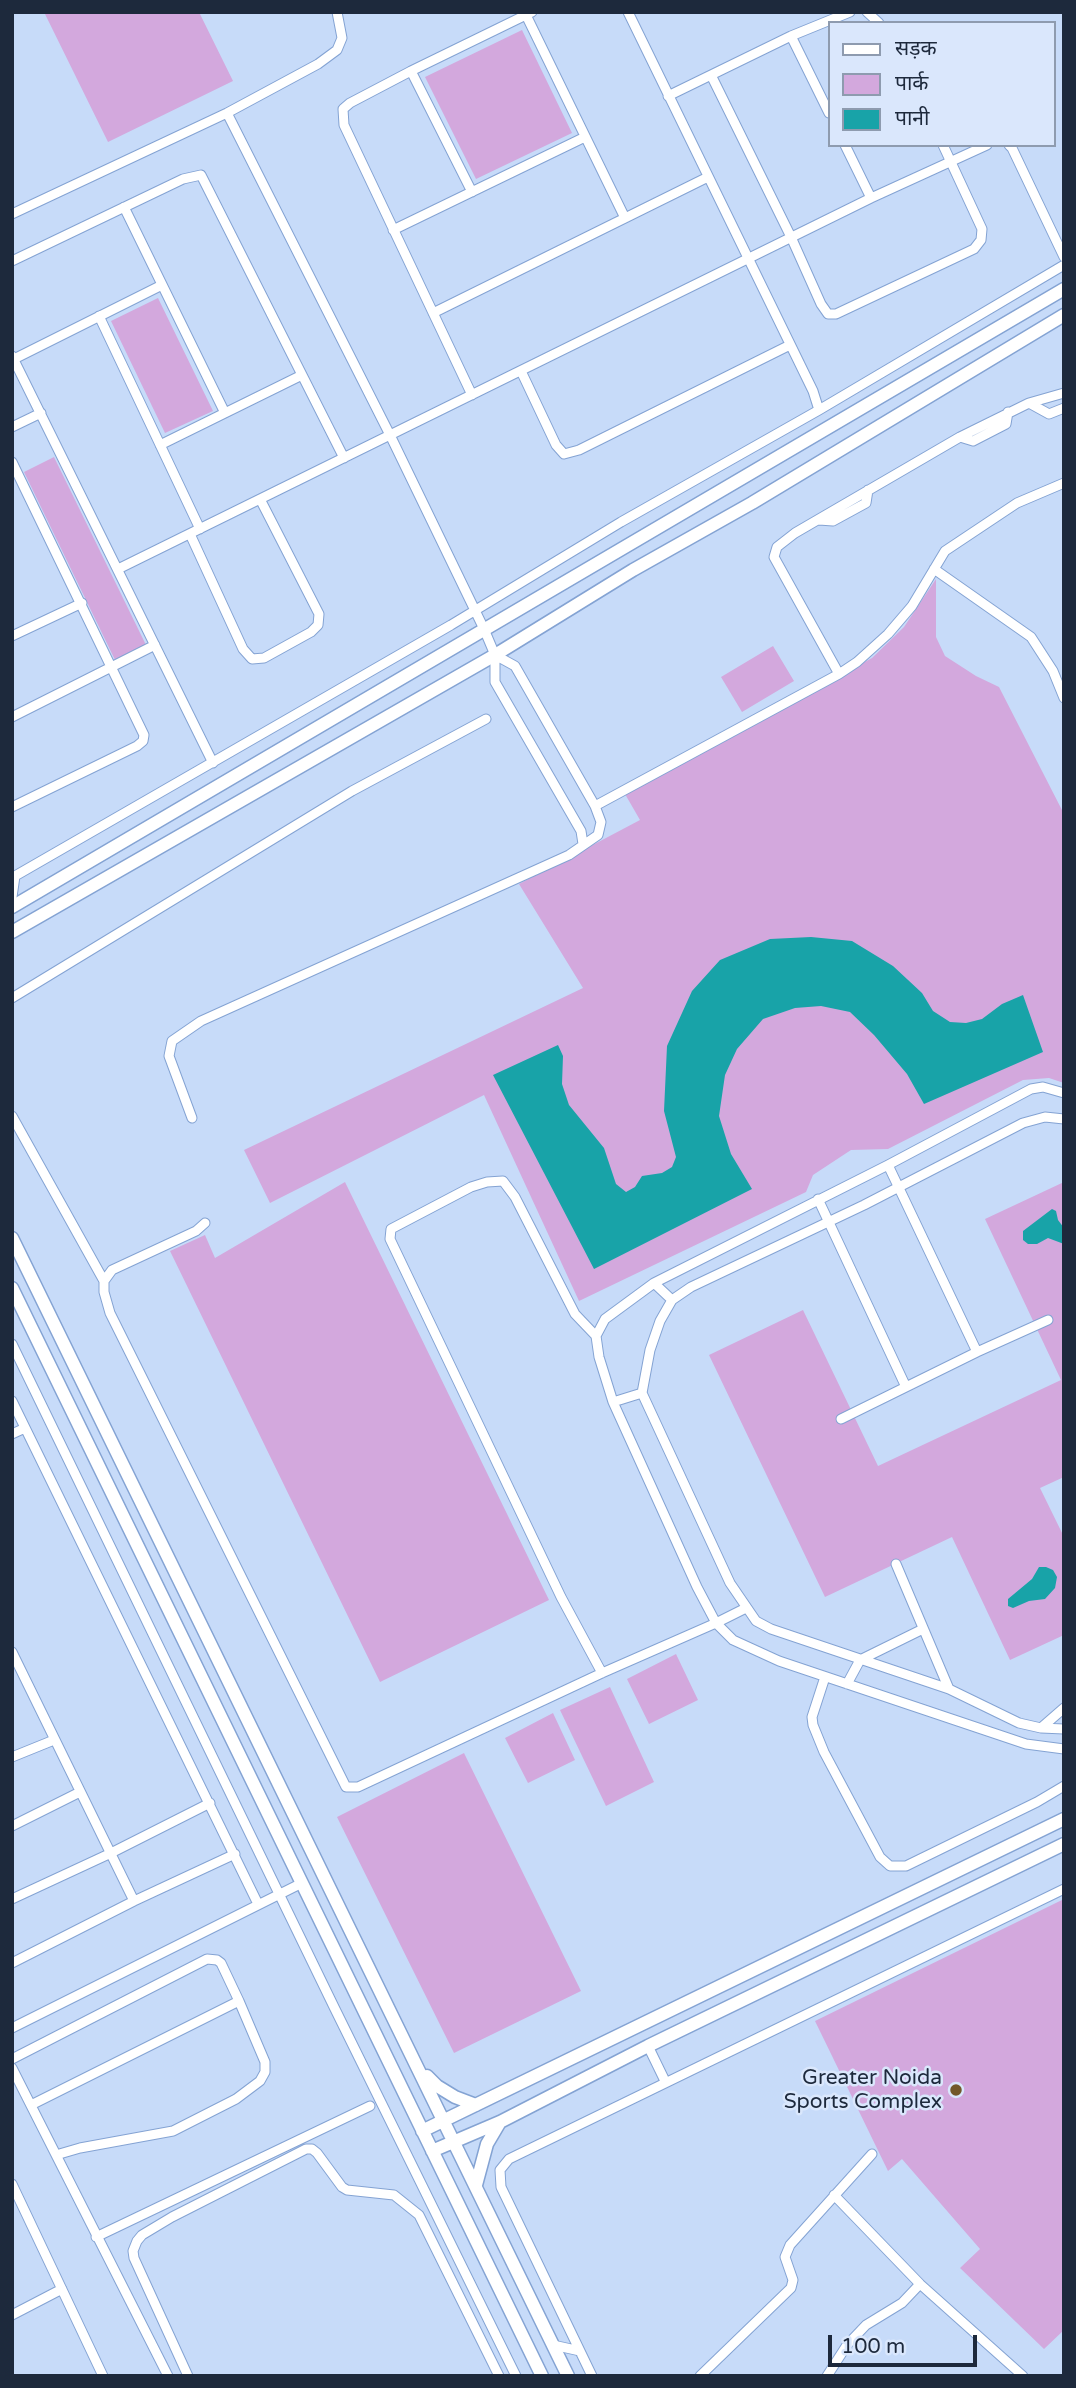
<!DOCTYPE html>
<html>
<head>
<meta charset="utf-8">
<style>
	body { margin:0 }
	#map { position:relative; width:1076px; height:2388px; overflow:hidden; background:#c7dbf9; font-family:"Varela Round","Noto Sans Devanagari",sans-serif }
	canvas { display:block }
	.frame { position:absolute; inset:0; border:14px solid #1d293c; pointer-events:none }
	.legend { position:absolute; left:828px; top:21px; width:228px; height:126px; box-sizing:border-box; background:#dae7fc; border:2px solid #8e9baf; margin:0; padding:9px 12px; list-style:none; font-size:21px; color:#1d293c }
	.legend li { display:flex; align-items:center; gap:14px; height:35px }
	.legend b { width:35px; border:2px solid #8e9baf }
	.scale { position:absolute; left:828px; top:2335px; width:149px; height:32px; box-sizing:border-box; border:4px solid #1d293c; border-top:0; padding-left:9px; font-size:21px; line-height:24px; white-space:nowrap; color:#1d293c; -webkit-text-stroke:5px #dae7fc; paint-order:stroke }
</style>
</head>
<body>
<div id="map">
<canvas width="1076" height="2388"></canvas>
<div class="frame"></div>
<ul class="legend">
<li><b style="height:9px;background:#fff"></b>सड़क</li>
<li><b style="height:19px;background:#d3a8dd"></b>पार्क</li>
<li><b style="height:19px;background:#18a3a8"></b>पानी</li>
</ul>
<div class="scale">100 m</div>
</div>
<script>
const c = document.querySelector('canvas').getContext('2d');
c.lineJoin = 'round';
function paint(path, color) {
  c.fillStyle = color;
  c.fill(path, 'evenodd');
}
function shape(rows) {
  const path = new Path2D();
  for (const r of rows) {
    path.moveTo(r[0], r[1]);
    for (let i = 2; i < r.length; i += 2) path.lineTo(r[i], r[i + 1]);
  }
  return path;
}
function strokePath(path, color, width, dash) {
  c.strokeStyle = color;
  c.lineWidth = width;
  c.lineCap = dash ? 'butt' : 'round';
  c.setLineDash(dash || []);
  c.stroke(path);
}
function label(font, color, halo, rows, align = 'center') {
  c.font = font + ' "Varela Round",sans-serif';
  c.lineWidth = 5;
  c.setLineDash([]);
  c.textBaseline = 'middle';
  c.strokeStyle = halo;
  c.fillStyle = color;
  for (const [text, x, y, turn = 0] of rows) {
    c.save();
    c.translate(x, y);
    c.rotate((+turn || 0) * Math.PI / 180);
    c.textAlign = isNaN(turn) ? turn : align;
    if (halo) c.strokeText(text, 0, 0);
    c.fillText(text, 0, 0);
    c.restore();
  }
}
paint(shape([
	[44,12,199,12,233,81,108,142],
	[522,30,572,133,476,179,425,77],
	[158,298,213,411,165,433,111,321],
	[54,457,146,645,115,660,24,472],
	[936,579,936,637,945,656,976,676,999,687,1064,814,1064,1083,1049,1078,1023,1080,888,1149,851,1150,813,1175,806,1192,579,1301,484,1095,270,1203,244,1150,583,988,519,884,640,820,625,794,872,658,904,627],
	[773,646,794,681,742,712,721,677],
	[345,1182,549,1600,380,1682,170,1251,205,1235,215,1258],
	[1064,1182,1064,1477,1040,1488,1064,1537,1064,1635,1010,1660,952,1537,825,1597,709,1355,803,1310,878,1466,1061,1380,985,1219],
	[676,1654,698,1700,649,1724,627,1679],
	[610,1687,654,1782,606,1806,560,1710],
	[553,1713,575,1760,528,1783,505,1738],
	[464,1753,581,1991,454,2053,337,1817],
	[1064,1899,1064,2330,1044,2349,960,2268,980,2249,902,2159,888,2171,815,2021]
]), '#d3a8dd');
paint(shape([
	[811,937,852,941,893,966,922,993,933,1011,950,1022,966,1023,982,1019,1002,1004,1023,995,1043,1052,924,1104,907,1074,874,1035,850,1012,821,1006,795,1008,763,1019,737,1049,725,1075,719,1116,731,1154,752,1189,594,1269,493,1075,558,1045,563,1056,562,1084,569,1105,604,1148,616,1184,626,1192,635,1187,642,1176,662,1173,672,1167,676,1157,664,1111,667,1046,692,991,720,960,770,939],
	[1052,1209,1056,1211,1058,1220,1064,1228,1064,1244,1048,1238,1037,1244,1028,1244,1023,1240,1023,1231],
	[1039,1567,1046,1567,1053,1570,1057,1577,1055,1588,1045,1599,1029,1601,1013,1608,1008,1606,1008,1599,1032,1579]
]), '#18a3a8');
const street = shape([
	[628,12,813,391,819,410],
	[867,12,879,23],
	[526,15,625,218],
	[791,36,829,113],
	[411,71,472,192],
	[711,75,791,237,821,304,828,314,836,314,974,249,981,240,982,229,943,145],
	[668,96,791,36,850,12],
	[227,113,390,435,484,629,495,655,495,682,581,831,583,844],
	[845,145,871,198],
	[1009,145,1012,148,1064,257],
	[124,207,225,413],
	[12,214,227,113,318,64,337,50,342,38,337,12],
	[393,230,585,137],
	[12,261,183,179,201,175,344,458],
	[433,313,708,177],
	[99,316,200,529],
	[12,356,213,763],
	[14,359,162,285],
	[521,371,556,445,564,454,579,450,790,345],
	[472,395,344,125,343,109,350,103,411,71,532,12],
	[1029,403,1049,414,1064,408],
	[12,427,41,413],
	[960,437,973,441,1006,424,1008,412],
	[160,445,302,375],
	[12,462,144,735,143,741,137,746,12,807],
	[819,520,833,521,866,503,868,490],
	[190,534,243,649,252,659,264,658,311,632,318,625,319,614,260,499],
	[118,569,871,198,987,145],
	[934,569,1031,637,1053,671,1064,698],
	[12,636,82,603],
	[839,674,774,557,777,547,795,533,960,437,1029,403,1064,393],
	[12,717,155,645],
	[595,806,839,674,857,662,888,634,912,606,945,551,1017,503,1064,483],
	[12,897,15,876,451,625,621,522,819,410,1064,265],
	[12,998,352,791,486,719],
	[1064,1093,1043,1087,1031,1089,888,1165,654,1283,605,1319,596,1336,599,1357,613,1402,697,1587,716,1623,733,1640,779,1661,1026,1744,1064,1749],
	[12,1116,104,1281],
	[192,1118,169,1056,172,1041,201,1021,569,855,598,835,601,822,595,806,515,666,495,655],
	[1064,1119,1045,1117,1023,1123,864,1205,691,1287,672,1300,660,1321,650,1350,642,1393,730,1583,756,1621,771,1629,949,1689,1019,1723,1041,1728,1064,1729],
	[888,1165,977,1352],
	[818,1199,906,1387],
	[205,1223,196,1231,112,1270,104,1281,104,1292,110,1313,346,1787,358,1787,602,1673,716,1623,746,1608],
	[654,1283,672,1300],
	[596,1336,575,1314,515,1197,503,1181,487,1182,471,1187,391,1229,390,1239,561,1597,602,1673],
	[12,1344,335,2009,516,2376],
	[12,1401,258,1904],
	[613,1402,642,1393],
	[841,1419,977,1352,1048,1320],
	[12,1434,25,1428],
	[896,1564,949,1689],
	[12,1652,134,1901],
	[825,1677,812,1717,813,1725,824,1752,880,1857,890,1866,906,1866,1037,1802,1064,1786],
	[847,1684,860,1660,923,1629],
	[1041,1728,1064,1708],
	[12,1757,54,1740],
	[12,1826,80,1792],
	[12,1899,109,1854,210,1803],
	[12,1963,134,1901,235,1854],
	[12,2028,302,1883],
	[648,2046,665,2081],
	[12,2059,207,1959,217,1960,221,1963,239,2001,265,2062,265,2072,260,2081,236,2099,173,2131,80,2148,56,2155],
	[12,2068,168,2376],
	[31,2105,239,2001],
	[12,2184,103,2376],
	[834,2195,920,2284,1023,2376],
	[96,2237,370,2106],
	[12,2315,62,2289],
	[553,2345,580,2351],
	[188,2376,134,2258,133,2251,137,2241,142,2235,172,2217,306,2149,312,2149,317,2153,342,2187,347,2190,394,2195,419,2215,499,2376],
	[592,2376,501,2187,500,2170,509,2159,1064,1889],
	[700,2376,791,2288,793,2280,785,2257,790,2245,872,2154],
	[827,2376,847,2345,866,2325,902,2303,920,2284]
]);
const secondary = shape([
	[12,907,1064,289],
	[12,932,495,655,633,570,752,503,1064,315],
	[12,1238,568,2376],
	[12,1288,542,2376],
	[427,2076,437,2086,455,2097,476,2105],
	[422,2131,1064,1819],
	[432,2151,500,2122,648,2046,1064,1844],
	[476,2185,487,2144,500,2122]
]);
strokePath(street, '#84a3d3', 11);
strokePath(secondary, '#84a3d3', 15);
strokePath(street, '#fff', 9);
strokePath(secondary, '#fff', 12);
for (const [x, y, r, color] of [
	[956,2090,7,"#72582a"]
]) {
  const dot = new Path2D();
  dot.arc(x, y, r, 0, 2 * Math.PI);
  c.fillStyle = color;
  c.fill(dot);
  strokePath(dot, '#dae7fc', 2.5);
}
label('21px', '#1d293c', '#dae7fc', [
	["Greater Noida",942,2078],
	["Sports Complex",942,2102]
], 'right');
</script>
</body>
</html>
